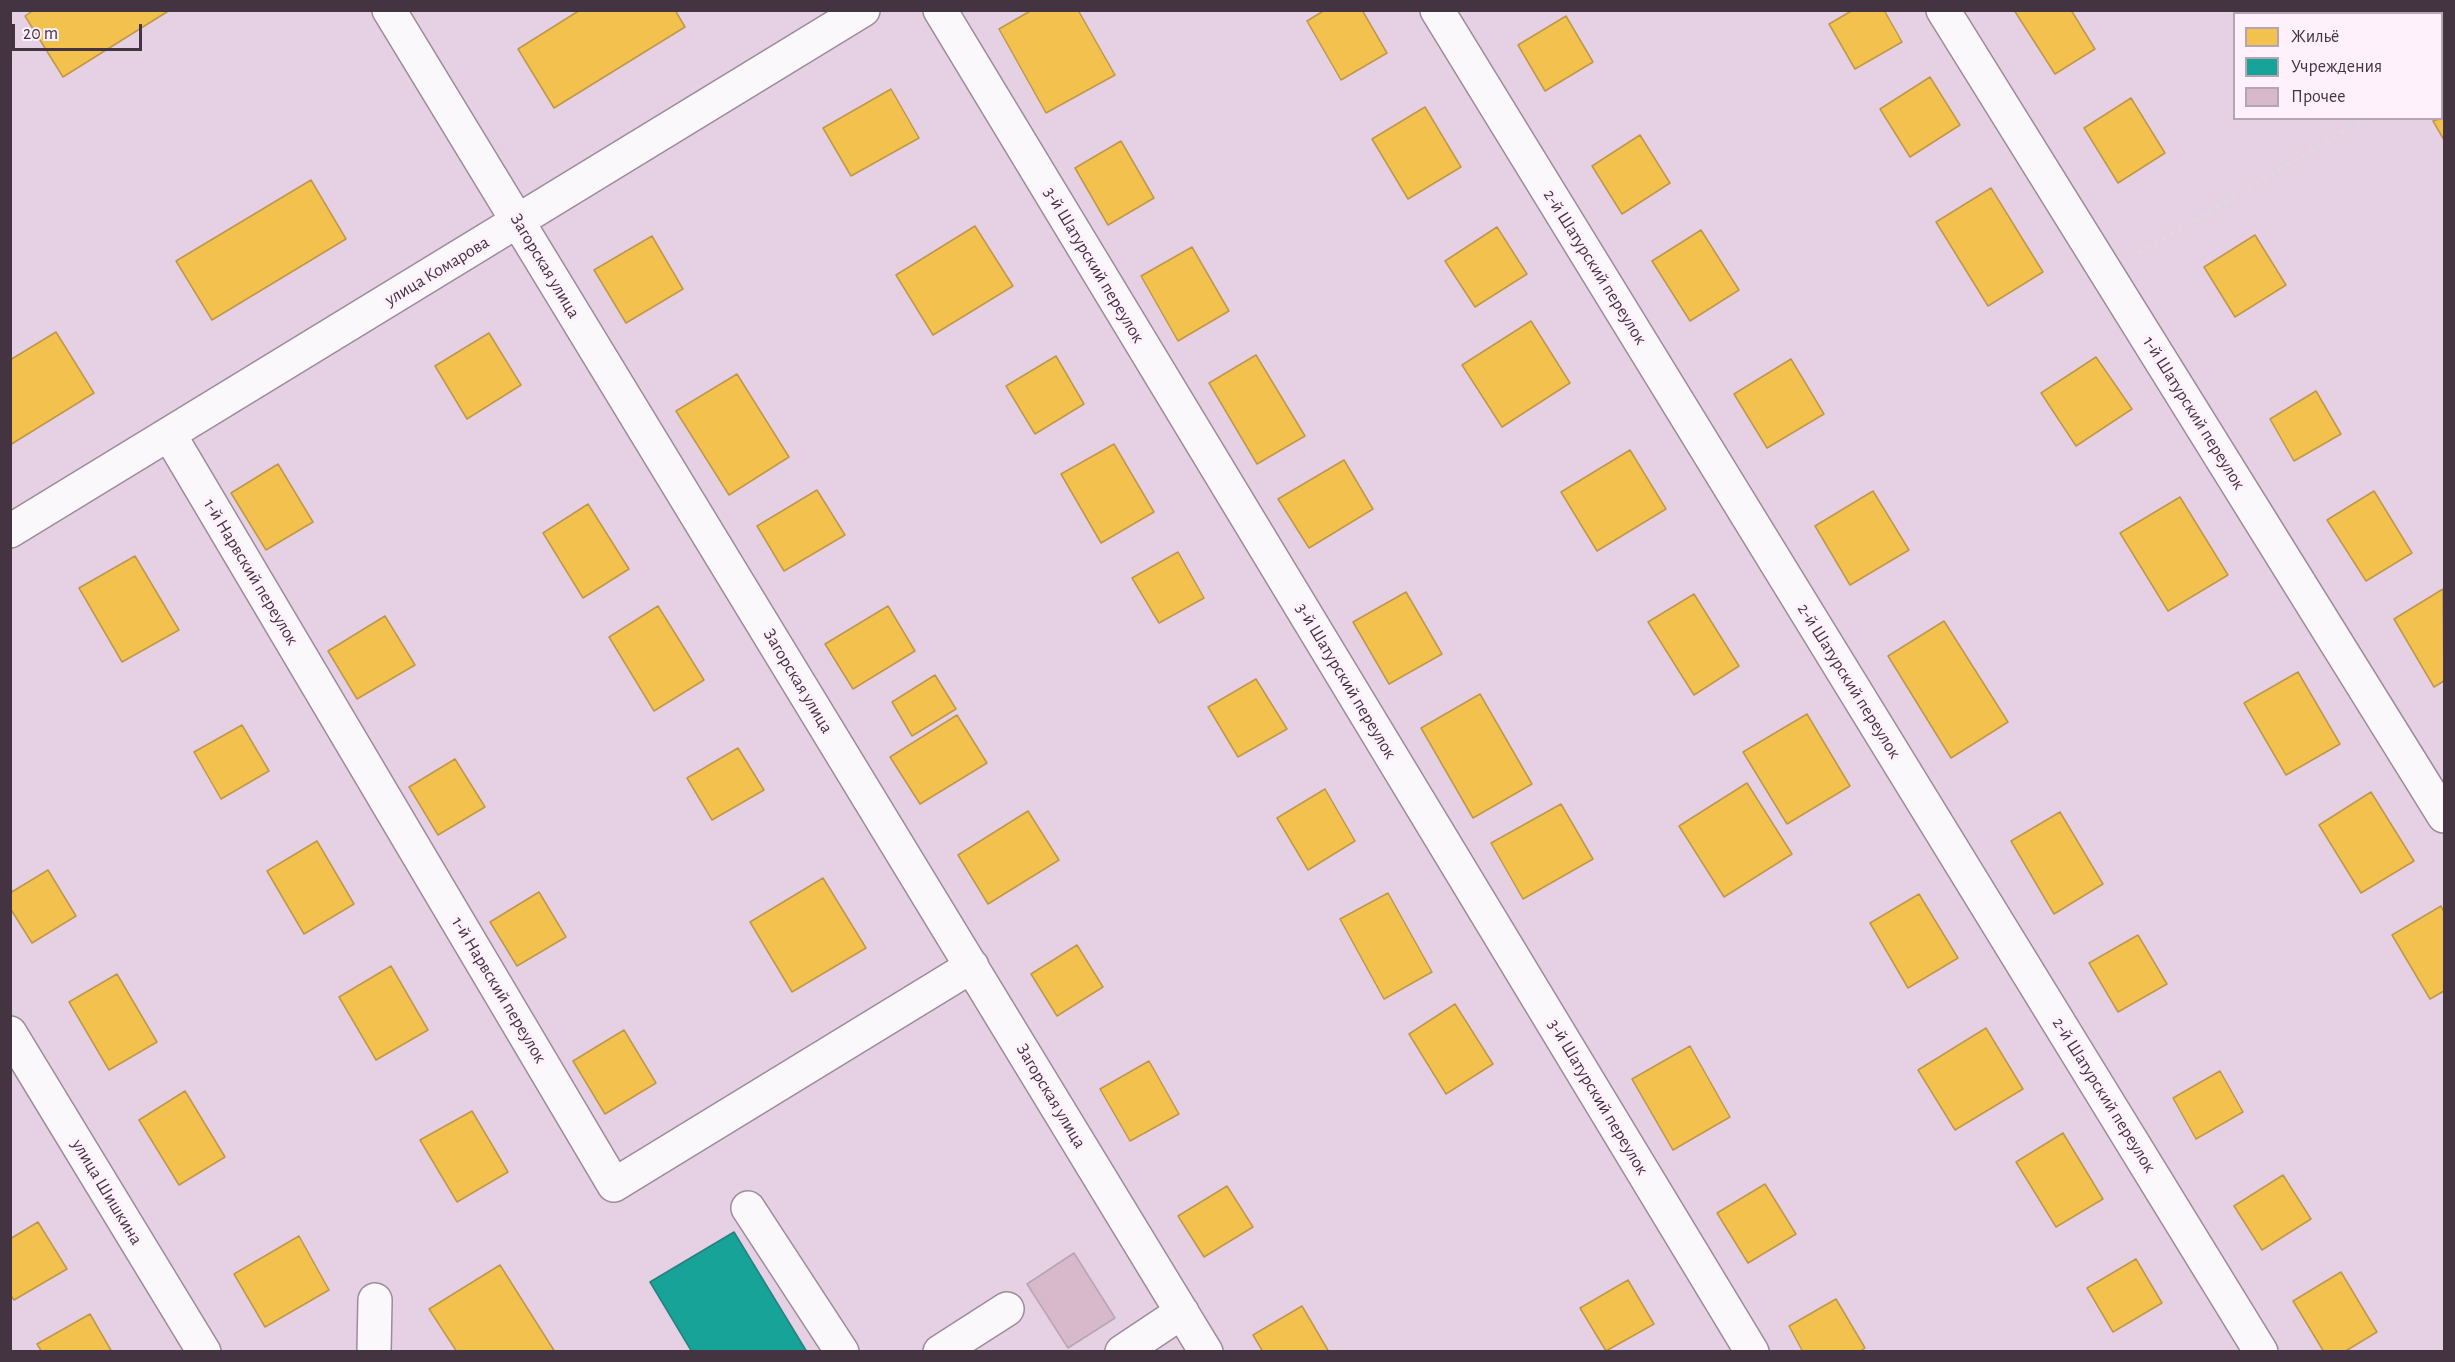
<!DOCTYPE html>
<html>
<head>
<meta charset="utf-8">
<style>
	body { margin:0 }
	#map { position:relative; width:2455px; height:1362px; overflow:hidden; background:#e6d0e3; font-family:"Alegreya Sans",sans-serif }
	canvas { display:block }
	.frame { position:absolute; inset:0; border:12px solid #443442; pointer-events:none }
	.legend { position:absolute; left:2233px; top:12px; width:210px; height:108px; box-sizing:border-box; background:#fef1fc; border:2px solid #b4a5b2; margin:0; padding:8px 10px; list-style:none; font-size:18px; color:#443442 }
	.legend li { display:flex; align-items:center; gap:12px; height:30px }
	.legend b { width:30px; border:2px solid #b4a5b2 }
	.scale { position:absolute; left:12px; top:24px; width:130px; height:27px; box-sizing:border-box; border:3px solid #443442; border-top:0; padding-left:8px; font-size:18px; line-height:21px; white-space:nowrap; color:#443442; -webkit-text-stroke:4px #fef1fc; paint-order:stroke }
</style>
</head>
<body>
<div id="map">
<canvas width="2455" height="1362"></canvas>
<div class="frame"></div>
<ul class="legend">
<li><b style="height:16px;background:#f2c14e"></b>Жильё</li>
<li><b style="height:16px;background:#17a398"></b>Учреждения</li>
<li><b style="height:16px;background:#d7b9cb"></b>Прочее</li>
</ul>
<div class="scale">20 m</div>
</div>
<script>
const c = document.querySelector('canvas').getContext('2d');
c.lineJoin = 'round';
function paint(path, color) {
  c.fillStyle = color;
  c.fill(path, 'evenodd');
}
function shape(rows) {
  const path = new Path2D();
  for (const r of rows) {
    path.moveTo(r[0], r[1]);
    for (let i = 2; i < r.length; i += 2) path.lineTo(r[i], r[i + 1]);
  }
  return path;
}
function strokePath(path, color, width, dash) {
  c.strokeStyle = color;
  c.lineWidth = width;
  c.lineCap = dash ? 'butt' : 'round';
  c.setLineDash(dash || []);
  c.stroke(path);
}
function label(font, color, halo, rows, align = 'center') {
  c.font = font + ' "Alegreya Sans",sans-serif';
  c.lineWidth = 6;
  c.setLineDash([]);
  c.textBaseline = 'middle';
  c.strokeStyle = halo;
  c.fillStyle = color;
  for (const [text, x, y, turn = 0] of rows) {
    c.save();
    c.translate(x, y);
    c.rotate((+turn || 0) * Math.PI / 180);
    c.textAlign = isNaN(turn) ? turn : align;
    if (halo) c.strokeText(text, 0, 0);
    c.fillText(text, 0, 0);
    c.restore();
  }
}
const homes = shape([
	[34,10,170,10,63,77,25,16,34,10],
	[580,10,675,10,685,27,554,108,518,49,580,10],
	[1032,10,1078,10,1115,75,1046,113,999,29,1032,10],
	[1325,10,1362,10,1387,53,1341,80,1307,21,1325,10],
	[1853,10,1884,10,1902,42,1855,69,1829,24,1853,10],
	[2014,10,2071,10,2095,49,2055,74,2014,10],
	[2351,10,2426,10,2428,14,2353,14,2351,10],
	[1566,16,1593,62,1545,91,1518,45,1566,16],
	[1930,77,1960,125,1910,157,1880,109,1930,77],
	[891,89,919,138,851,176,823,128,891,89],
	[2131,98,2165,153,2118,183,2084,128,2131,98],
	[1425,107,1461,167,1408,199,1372,139,1425,107],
	[2444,115,2444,140,2433,121,2442,118,2444,115],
	[1640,135,1670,183,1622,214,1592,166,1640,135],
	[1121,141,1154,198,1108,225,1075,168,1121,141],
	[311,180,346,239,212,320,176,261,311,180],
	[1991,188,2043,272,1988,306,1936,222,1991,188],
	[975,226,1013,286,933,335,896,275,975,226],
	[1497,227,1527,274,1475,307,1445,261,1497,227],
	[1701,230,1739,290,1690,321,1652,261,1701,230],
	[2255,235,2286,285,2235,317,2204,267,2255,235],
	[652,236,683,289,626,323,594,270,652,236],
	[1192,247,1229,311,1178,341,1141,276,1192,247],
	[1531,321,1570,383,1502,427,1462,365,1531,321],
	[56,332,94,393,10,445,10,360,56,332],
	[489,333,521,385,467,419,435,366,489,333],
	[1256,355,1305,436,1257,464,1209,383,1256,355],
	[1056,356,1084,404,1035,434,1006,386,1056,356],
	[2096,357,2132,409,2076,446,2041,393,2096,357],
	[1791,359,1824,414,1767,448,1734,394,1791,359],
	[737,374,789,457,729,495,676,411,737,374],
	[2316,391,2341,434,2294,461,2270,419,2316,391],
	[1114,444,1154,512,1101,543,1061,474,1114,444],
	[1630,450,1666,509,1597,551,1561,492,1630,450],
	[1344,460,1373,509,1309,548,1278,499,1344,460],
	[278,464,313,522,266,550,231,493,278,464],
	[817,490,845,535,784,571,757,526,817,490],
	[1873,491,1909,550,1850,585,1815,526,1873,491],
	[2374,491,2412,553,2366,581,2327,520,2374,491],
	[2180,497,2228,575,2168,611,2120,533,2180,497],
	[588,504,629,569,583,598,543,533,588,504],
	[1178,552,1204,598,1159,623,1132,578,1178,552],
	[135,556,179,630,122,662,79,588,135,556],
	[2443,589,2444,681,2434,687,2394,619,2443,589],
	[1406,592,1442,654,1389,684,1353,622,1406,592],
	[1694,594,1739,666,1694,695,1648,622,1694,594],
	[658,606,704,680,654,711,609,637,658,606],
	[888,606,915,651,853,689,825,644,888,606],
	[385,616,415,665,357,699,328,651,385,616],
	[1944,621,2008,722,1951,758,1888,656,1944,621],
	[2298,672,2340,744,2286,775,2244,703,2298,672],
	[935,675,956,709,912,736,892,702,935,675],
	[1256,679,1287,729,1238,757,1208,707,1256,679],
	[1480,694,1532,784,1473,818,1421,728,1480,694],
	[1807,714,1850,786,1787,824,1743,752,1807,714],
	[957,715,987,763,920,804,890,757,957,715],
	[242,725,269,771,221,799,194,752,242,725],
	[738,748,764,790,712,820,687,778,738,748],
	[455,759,485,807,438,835,409,787,455,759],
	[1747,783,1792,854,1724,897,1679,826,1747,783],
	[1325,789,1355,841,1308,870,1277,818,1325,789],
	[2371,792,2414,861,2361,893,2319,825,2371,792],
	[1561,804,1593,859,1523,899,1491,843,1561,804],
	[1028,811,1059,860,988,904,958,855,1028,811],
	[2060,812,2103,884,2054,914,2011,841,2060,812],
	[317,841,354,904,304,934,267,871,317,841],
	[48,870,76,916,32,943,10,908,10,893,48,870],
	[823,878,866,948,792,992,750,922,823,878],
	[539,892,566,937,517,966,490,922,539,892],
	[1388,893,1432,972,1384,999,1340,919,1388,893],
	[1919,894,1958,958,1908,988,1870,923,1919,894],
	[2441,906,2444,912,2444,991,2430,999,2392,935,2441,906],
	[2138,935,2167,984,2118,1012,2089,963,2138,935],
	[1077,945,1103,987,1057,1016,1031,974,1077,945],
	[391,966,428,1030,376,1060,339,997,391,966],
	[117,974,157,1042,109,1070,69,1002,117,974],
	[1455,1004,1493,1064,1446,1094,1409,1034,1455,1004],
	[1986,1028,2023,1089,1955,1130,1918,1070,1986,1028],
	[624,1030,656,1083,605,1114,573,1061,624,1030],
	[1690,1046,1730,1117,1673,1150,1632,1079,1690,1046],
	[1149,1061,1179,1114,1130,1141,1100,1089,1149,1061],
	[2220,1071,2243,1112,2196,1139,2173,1098,2220,1071],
	[185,1091,225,1157,179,1185,139,1120,185,1091],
	[472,1111,508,1172,457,1202,420,1140,472,1111],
	[2063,1133,2103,1199,2056,1227,2016,1162,2063,1133],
	[2283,1175,2311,1219,2262,1250,2234,1206,2283,1175],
	[1765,1184,1796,1234,1748,1263,1717,1213,1765,1184],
	[1227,1186,1253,1227,1204,1257,1178,1216,1227,1186],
	[38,1222,67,1269,14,1300,10,1294,10,1239,38,1222],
	[299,1236,329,1290,265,1327,234,1274,299,1236],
	[2136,1259,2162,1303,2113,1332,2087,1288,2136,1259],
	[500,1265,555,1352,457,1352,429,1309,500,1265],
	[2341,1272,2377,1332,2344,1352,2324,1352,2293,1301,2341,1272],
	[1628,1280,1654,1324,1606,1351,1580,1308,1628,1280],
	[1836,1299,1865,1348,1859,1352,1803,1352,1789,1326,1836,1299],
	[1302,1306,1329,1352,1263,1352,1253,1335,1302,1306],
	[90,1314,112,1352,42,1352,37,1344,90,1314]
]);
paint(homes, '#f2c14e');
strokePath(homes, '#be974a', 1.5);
const public = shape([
	[734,1232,807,1352,692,1352,650,1282,734,1232]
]);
paint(public, '#17a398');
strokePath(public, '#24827e', 1.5);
const building = shape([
	[1074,1253,1115,1318,1068,1348,1027,1284,1074,1253]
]);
paint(building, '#d7b9cb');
strokePath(building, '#b8a5b2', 1.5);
const minor = shape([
	[389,10,1206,1352],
	[940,10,1752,1352],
	[1437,10,2261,1352],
	[1943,10,2444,816],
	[169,434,614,1185,972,966],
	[10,531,863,10],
	[10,1033,204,1352],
	[748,1208,842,1352],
	[374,1352,375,1300],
	[940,1352,1007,1309],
	[1122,1352,1182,1312]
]);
strokePath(minor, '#9c8b9a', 36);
strokePath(shape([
	[2442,73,2444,72],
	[2139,253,2366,118]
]), '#dfd8df', 4, [4.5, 4.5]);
strokePath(minor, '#fbf8fb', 33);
label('18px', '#443442', '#fef1fc', [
	["3-й Шатурский переулок",1094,265,59],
	["Загорская улица",545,266,59],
	["2-й Шатурский переулок",1595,267,58],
	["улица Комарова",437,271,-31],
	["1-й Шатурский переулок",2194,413,58],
	["1-й Нарвский переулок",251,572,59],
	["Загорская улица",798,681,59],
	["3-й Шатурский переулок",1346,681,59],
	["2-й Шатурский переулок",1849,681,58],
	["1-й Нарвский переулок",499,990,59],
	["2-й Шатурский переулок",2104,1095,58],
	["Загорская улица",1051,1096,59],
	["3-й Шатурский переулок",1598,1097,59],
	["улица Шишкина",107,1192,59]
]);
</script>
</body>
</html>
